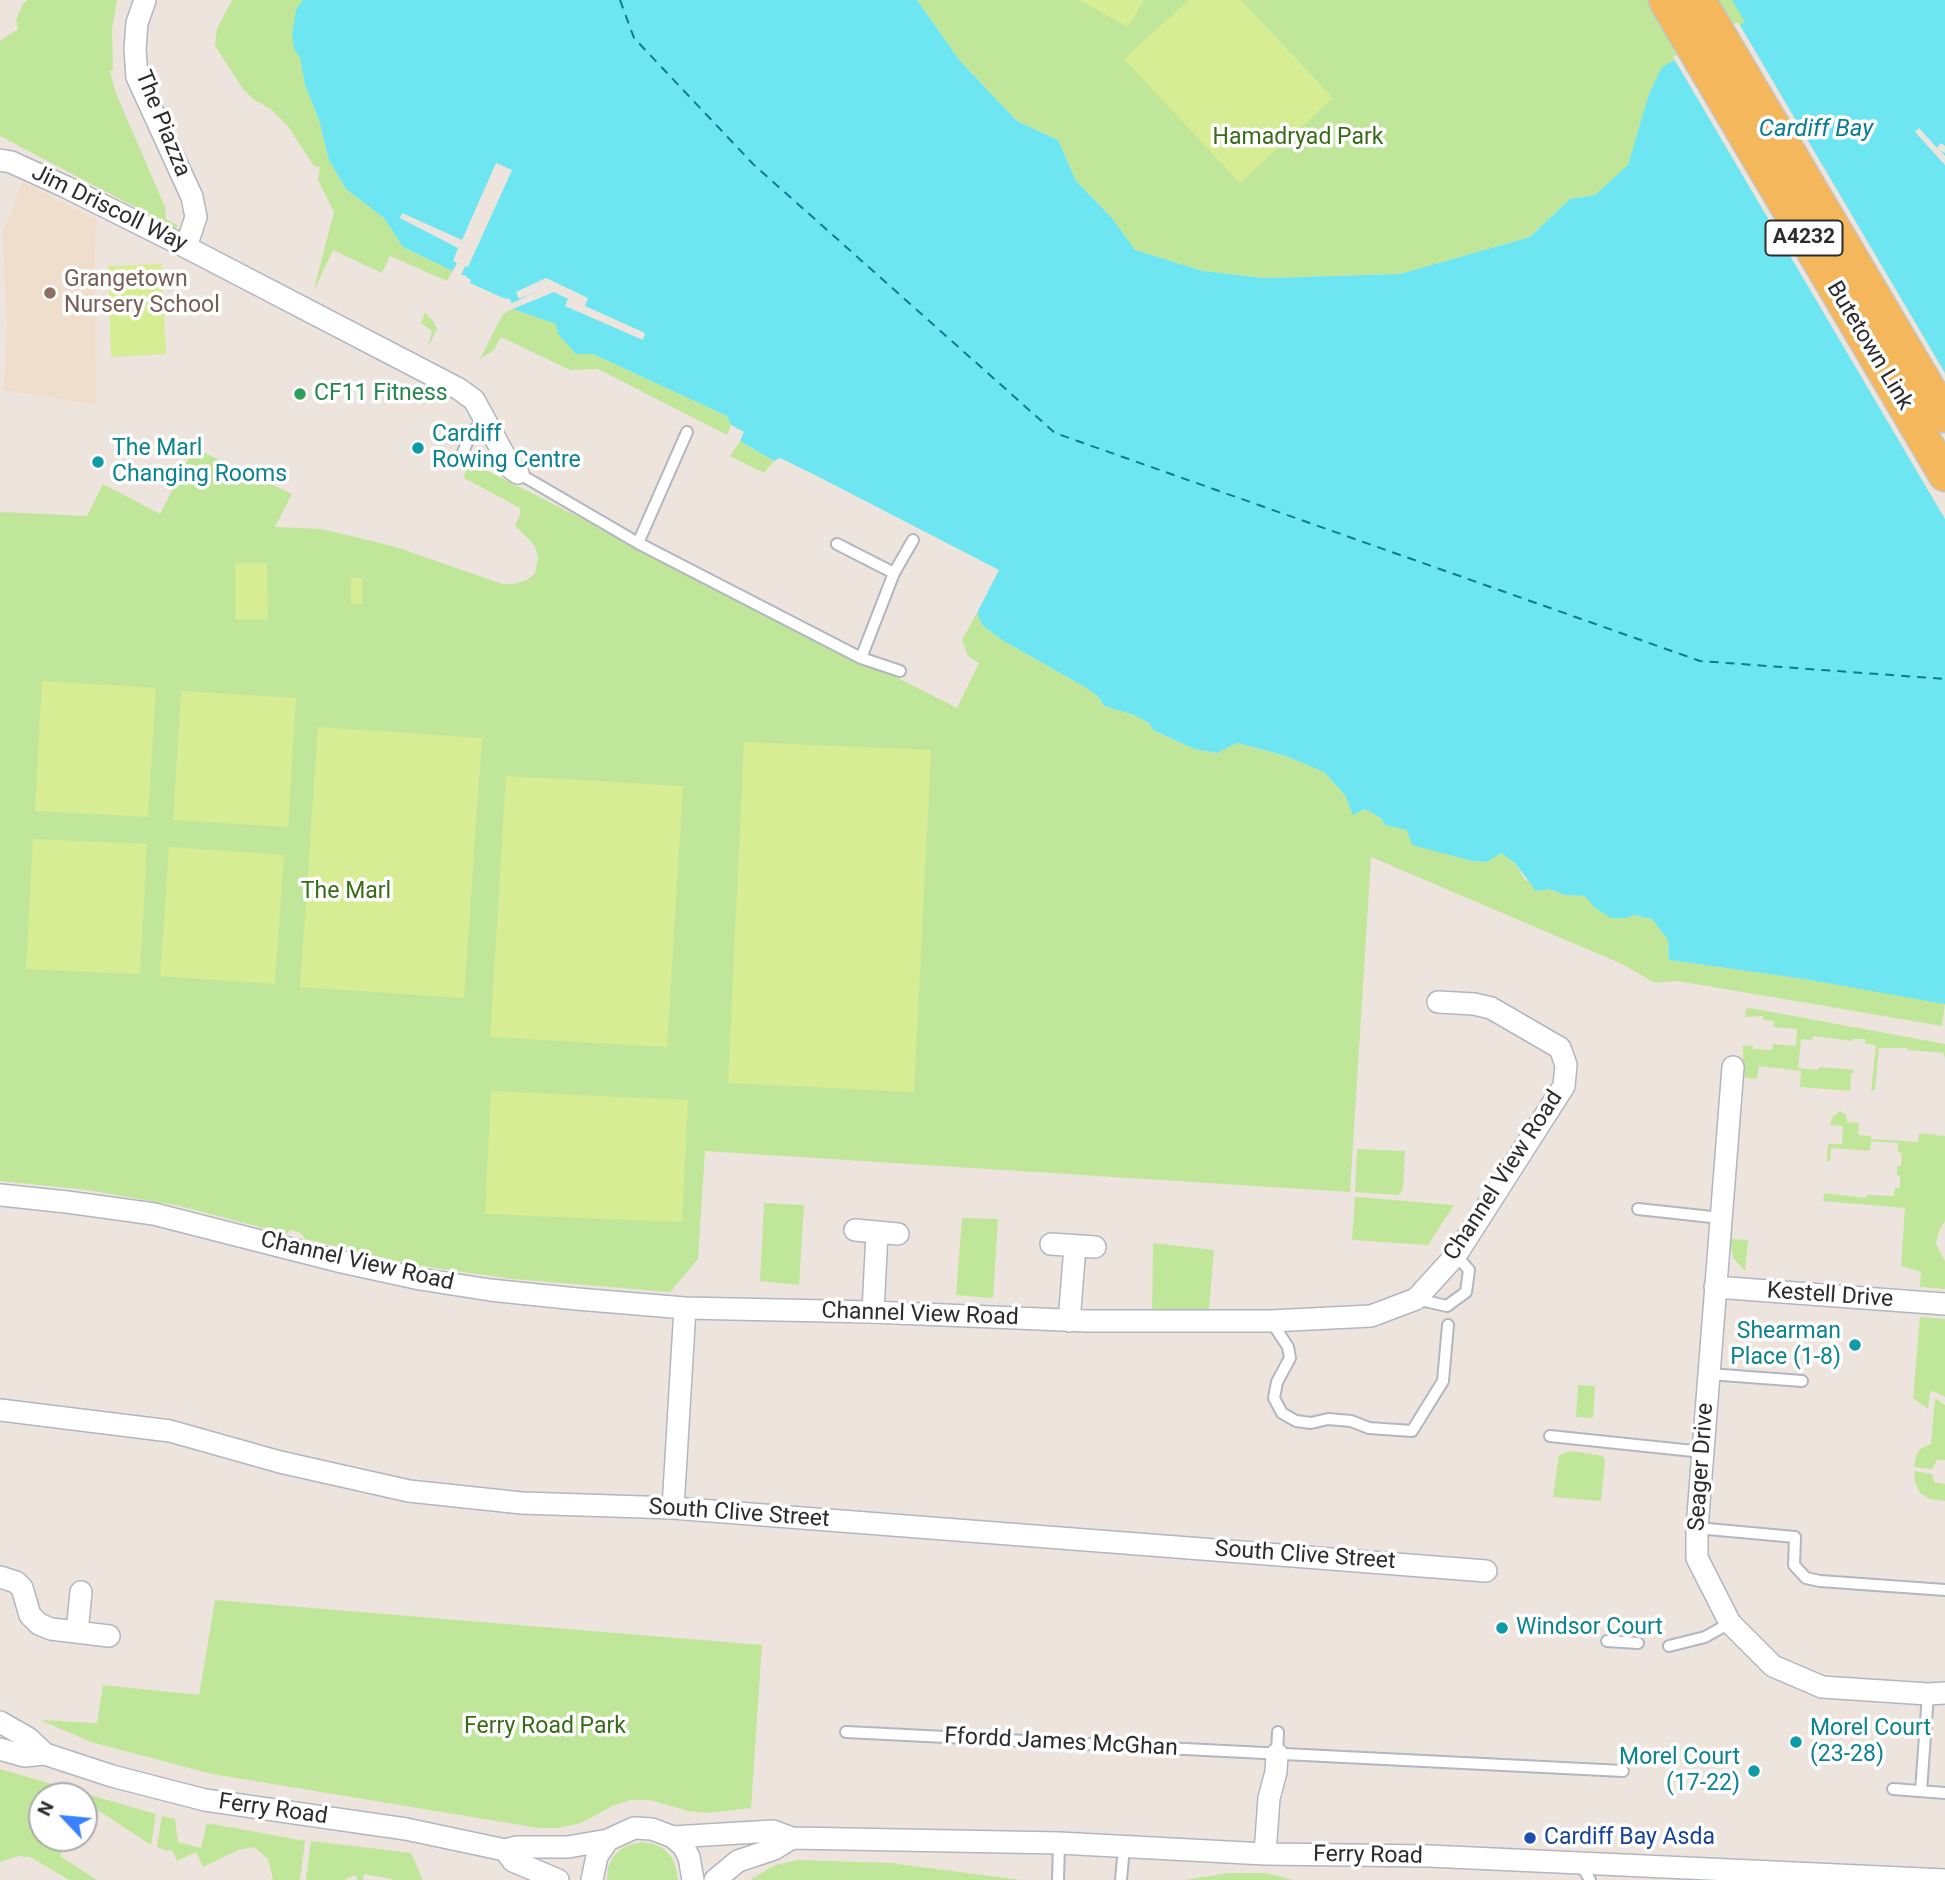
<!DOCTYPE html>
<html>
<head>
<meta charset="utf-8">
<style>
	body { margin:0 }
	#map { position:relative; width:1945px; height:1880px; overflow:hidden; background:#eee4de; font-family:Roboto,sans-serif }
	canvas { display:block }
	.north { position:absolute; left:28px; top:1782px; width:70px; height:70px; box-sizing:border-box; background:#fff; border:2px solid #ababab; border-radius:50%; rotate:296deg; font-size:19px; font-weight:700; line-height:28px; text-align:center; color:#2c2c2c }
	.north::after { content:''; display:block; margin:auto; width:24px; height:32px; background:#3a81ff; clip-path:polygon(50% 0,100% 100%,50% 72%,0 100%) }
</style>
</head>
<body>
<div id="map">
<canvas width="1945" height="1880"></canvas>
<div class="north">N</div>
</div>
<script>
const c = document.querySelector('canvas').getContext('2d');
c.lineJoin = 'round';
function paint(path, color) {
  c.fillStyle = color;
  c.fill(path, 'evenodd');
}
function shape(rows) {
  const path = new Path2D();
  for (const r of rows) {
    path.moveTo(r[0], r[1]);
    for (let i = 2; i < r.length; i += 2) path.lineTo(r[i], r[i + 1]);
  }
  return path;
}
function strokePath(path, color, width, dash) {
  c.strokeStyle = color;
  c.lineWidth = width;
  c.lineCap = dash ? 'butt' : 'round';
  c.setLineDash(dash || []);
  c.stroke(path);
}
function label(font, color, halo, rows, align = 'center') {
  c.font = font + ' Roboto,sans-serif';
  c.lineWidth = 7;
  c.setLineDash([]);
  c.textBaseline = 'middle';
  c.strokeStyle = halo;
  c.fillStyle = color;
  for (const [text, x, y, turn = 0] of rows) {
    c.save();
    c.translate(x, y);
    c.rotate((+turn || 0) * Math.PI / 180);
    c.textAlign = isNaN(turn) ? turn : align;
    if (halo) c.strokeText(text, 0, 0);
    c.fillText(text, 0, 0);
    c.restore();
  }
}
paint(shape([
	[23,182,98,221,95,231,96,405,4,390,7,324,2,233]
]), '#f0decd');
paint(shape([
	[28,0,117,0,112,29,113,70,110,71,115,91,165,207,166,219,179,226,175,228,0,136,0,41,18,29,16,20,23,3],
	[232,0,303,0,296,10,305,85,319,120,329,160,346,189,384,218,403,247,453,271,447,281,390,256,382,273,333,250,313,293,334,212,318,180,320,167,314,166,287,125,272,110,253,99,243,89,215,46,217,29],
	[917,0,1806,0,1649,94,1628,166,1595,195,1570,199,1530,237,1400,274,1264,278,1203,271,1134,250,1111,217,1076,181,1058,140,1017,121,960,61],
	[513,309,556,324,576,354,593,354,727,416,731,425,727,435,598,369,570,370,501,337,494,350,480,359,503,314],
	[425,313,433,321,437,329,428,347,432,331,421,323],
	[740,441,774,461,764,473,730,456],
	[194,448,292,494,275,527,322,529,396,547,502,584,513,584,527,580,535,573,538,558,535,546,515,525,520,515,520,508,464,478,468,461,957,708,979,663,968,656,962,640,977,613,982,625,1002,640,1083,686,1098,696,1104,706,1135,715,1149,723,1153,730,1174,740,1194,749,1217,753,1236,743,1286,756,1324,772,1345,795,1353,814,1365,809,1381,818,1385,825,1407,830,1443,853,1472,861,1487,862,1501,853,1515,863,1525,880,1565,895,1585,896,1594,907,1627,918,1633,915,1652,919,1668,940,1669,960,1804,979,1945,1003,1942,1026,1678,981,1655,983,1622,964,1371,857,1350,1192,705,1151,698,1259,670,1292,513,1279,442,1269,405,1263,305,1239,301,1233,291,1230,286,1234,180,1206,87,1190,0,1181,0,512,87,516,103,484,160,514],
	[1750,1008,1945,1044,1945,1058,1943,1053,1908,1050,1907,1048,1879,1048,1875,1089,1871,1092,1876,1045,1865,1044,1865,1039,1853,1039,1852,1041,1813,1036,1812,1040,1801,1039,1798,1068,1818,1070,1819,1067,1854,1070,1854,1073,1851,1073,1850,1091,1800,1087,1801,1071,1759,1066,1757,1079,1746,1078,1743,1073,1743,1045,1753,1046,1753,1049,1772,1050,1773,1044,1796,1046,1797,1029,1773,1027,1774,1021,1763,1020,1763,1016,1745,1017,1746,1009],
	[1840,1111,1846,1115,1847,1122,1859,1123,1858,1135,1871,1136,1871,1139,1918,1142,1919,1133,1945,1136,1945,1221,1938,1233,1936,1244,1945,1261,1945,1289,1920,1287,1921,1272,1901,1266,1905,1208,1823,1201,1824,1193,1866,1198,1867,1195,1894,1196,1895,1188,1900,1188,1900,1176,1897,1175,1897,1166,1901,1166,1902,1153,1898,1152,1898,1143,1871,1141,1870,1151,1831,1148,1830,1162,1827,1161,1828,1144,1842,1144,1843,1126,1830,1125,1833,1116],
	[1357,1149,1405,1151,1403,1189,1399,1195,1355,1192],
	[1355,1197,1407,1201,1454,1205,1428,1245,1352,1240],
	[764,1203,804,1205,799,1285,760,1281],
	[962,1218,998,1219,993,1298,956,1295],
	[1730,1239,1748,1240,1745,1271,1733,1258],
	[1153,1243,1214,1250,1208,1321,1152,1320],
	[1920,1317,1945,1319,1945,1397,1934,1391,1930,1392,1928,1409,1913,1398],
	[1578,1385,1595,1386,1593,1418,1576,1417],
	[1935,1398,1945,1405,1945,1460,1937,1460,1932,1469,1914,1467,1916,1456,1920,1449,1931,1444],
	[1571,1451,1603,1456,1605,1461,1601,1501,1553,1497,1559,1455],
	[1914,1471,1932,1474,1934,1482,1945,1484,1945,1501,1930,1499,1920,1493,1915,1482],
	[215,1600,762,1645,751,1808,708,1813,688,1811,650,1800,631,1800,614,1805,581,1823,558,1828,539,1828,212,1774,91,1742,40,1720,97,1723,103,1685,199,1695],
	[0,1769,156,1814,151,1845,93,1807,84,1815,84,1796,42,1796,42,1838,64,1838,65,1842,60,1856,97,1880,69,1880,30,1857,18,1856,0,1862],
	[162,1816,175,1819,178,1842,201,1848,207,1823,305,1841,300,1880,273,1880,268,1859,254,1847,238,1850,203,1867,196,1852,177,1861,172,1850,167,1851,157,1847],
	[311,1841,411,1853,423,1880,396,1880,364,1874,363,1880,358,1880,355,1875,344,1880,306,1880],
	[643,1842,654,1844,664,1849,672,1858,676,1868,678,1880,607,1880,608,1867,613,1857,621,1849,632,1844],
	[799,1860,890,1863,1021,1880,750,1880,775,1865],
	[1229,1873,1267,1873,1293,1880,1185,1880]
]), '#c0e699');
paint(shape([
	[1079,0,1144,0,1128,27],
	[1189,0,1241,0,1333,98,1240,183,1124,59],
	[162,264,166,354,111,357,108,266],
	[235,563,267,563,268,619,235,619],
	[351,578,362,578,362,604,351,604],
	[42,681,156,688,148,817,35,811],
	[181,691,296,698,288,827,173,820],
	[318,727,482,738,464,998,300,987],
	[744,742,931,750,914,1092,728,1083],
	[506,776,683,786,667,1047,490,1037],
	[33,839,147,844,140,974,26,969],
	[169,847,284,855,275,984,160,976],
	[491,1091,688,1100,682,1222,485,1214]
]), '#d7ed94');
paint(shape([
	[303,0,917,0,960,61,1017,121,1058,140,1076,181,1111,217,1135,250,1203,271,1264,278,1400,274,1530,237,1570,199,1595,195,1628,165,1649,94,1662,67,1745,22,1732,0,1945,0,1945,1004,1804,979,1669,960,1668,940,1652,919,1634,915,1627,918,1611,918,1594,907,1585,896,1565,895,1549,889,1536,891,1515,863,1501,853,1487,862,1472,861,1412,845,1407,830,1385,825,1381,818,1365,809,1353,815,1345,795,1324,772,1286,756,1237,743,1217,753,1194,749,1153,730,1149,723,1134,715,1104,706,1098,696,1083,686,1002,640,982,625,977,613,999,570,813,474,780,458,774,461,740,441,744,432,731,425,727,416,593,354,576,354,558,334,556,324,513,309,510,299,503,298,470,283,471,280,466,277,466,275,461,275,403,247,384,218,346,189,329,160,319,120,305,85,300,57,294,49,292,35,296,10]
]), '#6ee6f2');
paint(shape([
	[1738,22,1945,373,1945,519,1673,57],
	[1919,128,1937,148,1941,143,1945,146,1945,153,1940,150,1945,156,1945,165,1915,132],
	[496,163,512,170,468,267,465,266,460,278,451,274,457,263,453,261,458,248,400,218,402,213,462,240],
	[546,278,588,298,585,306,645,333,643,340,565,306,568,299,554,292,510,310,508,305,538,291,519,299,516,292]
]), '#eee4de');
strokePath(shape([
	[620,0,634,38,753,164,1055,433,1700,661,1945,679]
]), '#0b7c94', 2, [9, 7]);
const lane = shape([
	[461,458,467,442,484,416],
	[518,473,638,543,861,658,900,671],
	[638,543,687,432],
	[837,544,894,573],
	[861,658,894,573,913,540],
	[1638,1209,1721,1218],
	[1416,1299,1447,1306,1466,1292,1469,1270,1456,1255],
	[1271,1321,1288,1347,1290,1358,1277,1382,1274,1398,1282,1413,1296,1421,1311,1423,1328,1419,1351,1421,1369,1428,1412,1431,1443,1381,1448,1325],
	[1709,1374,1802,1381],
	[1550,1436,1703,1452],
	[1697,1528,1795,1537,1794,1565,1806,1578,1820,1581,1945,1590],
	[1607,1641,1638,1643],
	[1669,1646,1705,1637,1730,1623],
	[846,1732,1623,1771],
	[1277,1754,1278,1732],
	[1893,1789,1945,1793],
	[1921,1791,1928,1694],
	[1580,1863,1590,1880],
	[1058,1880,1059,1843],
	[1121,1880,1124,1847]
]);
const street = shape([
	[145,0,137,23,135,49,137,77,192,197,196,217,186,247],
	[0,160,11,162,66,187,186,247,459,389,474,400,512,469,518,473],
	[1733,1067,1697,1528,1697,1558,1730,1623,1773,1666,1822,1687,1928,1694,1945,1693],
	[0,1195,67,1202,154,1214,342,1262,420,1279,490,1290,577,1299,685,1308,873,1312,1087,1321,1271,1321,1371,1316,1416,1299,1456,1255,1564,1086,1566,1065,1560,1048,1491,1008,1474,1004,1438,1002],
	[855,1230,898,1234],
	[1051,1244,1095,1247],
	[1715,1287,1945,1304],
	[873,1312,877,1233],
	[1069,1321,1075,1247],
	[0,1410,170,1431,280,1462,409,1491,522,1503,673,1508,1486,1571],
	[673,1508,685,1308],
	[0,1577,16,1582,22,1588,30,1615,39,1624,51,1629,109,1636],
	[77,1632,81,1592],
	[0,1722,28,1738,45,1754],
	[0,1749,24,1756,45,1754,112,1776,205,1800,406,1829,505,1850,517,1847,568,1847,608,1840,634,1828,652,1829,673,1837,683,1846,689,1857,693,1880],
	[673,1837,773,1831,792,1838,1059,1843,1265,1854,1429,1856,1945,1880],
	[505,1850,513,1861,558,1880],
	[1265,1854,1269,1798,1276,1772,1277,1754],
	[592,1880,597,1856,608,1840],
	[715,1880,738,1861,774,1849,792,1838]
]);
const primary = shape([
	[1665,0,1945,475],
	[1699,0,1945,416]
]);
strokePath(lane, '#b2b6c0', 14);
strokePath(street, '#b2b6c0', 24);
strokePath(primary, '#c4c4c4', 35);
strokePath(lane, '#fff', 10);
strokePath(street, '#fff', 21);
strokePath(primary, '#f5b75c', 32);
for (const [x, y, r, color] of [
	[50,293,7,"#8d6e63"],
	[300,394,7,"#2e9e5b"],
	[418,448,7,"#0f9aa8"],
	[98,462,7,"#0f9aa8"],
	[1855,1345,7,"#0f9aa8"],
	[1502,1628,7,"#0f9aa8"],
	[1796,1742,7,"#0f9aa8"],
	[1754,1771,7,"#0f9aa8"],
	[1530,1838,7,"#1a4fb4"]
]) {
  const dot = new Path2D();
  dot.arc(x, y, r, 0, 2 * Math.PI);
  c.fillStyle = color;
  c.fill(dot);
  strokePath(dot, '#fff', 2.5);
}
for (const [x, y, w] of [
	[1804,238,77]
]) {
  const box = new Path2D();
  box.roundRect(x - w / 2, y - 17.5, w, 35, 5);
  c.fillStyle = '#fff';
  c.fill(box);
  strokePath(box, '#2c2c2c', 2);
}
label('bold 21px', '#2c2c2c', null, [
	["A4232",1804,238]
]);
label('23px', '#2c2c2c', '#fff', [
	["The Piazza",162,124,68],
	["Jim Driscoll Way",109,209,26],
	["Butetown Link",1869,346,59],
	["Channel View Road",1504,1176,-57],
	["Channel View Road",357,1262,13],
	["Kestell Drive",1830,1296,4],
	["Channel View Road",920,1315,2],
	["Seager Drive",1702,1467,-86],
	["South Clive Street",739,1514,4],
	["South Clive Street",1305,1556,4],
	["Ffordd James McGhan",1061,1743,3],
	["Ferry Road",273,1810,8],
	["Ferry Road",1368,1856,1]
]);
label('23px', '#386c18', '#fff', [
	["Hamadryad Park",1298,138],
	["The Marl",346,892],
	["Ferry Road Park",545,1727]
]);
label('23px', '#785e54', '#fff', [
	["Grangetown",64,280],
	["Nursery School",64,306]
], 'left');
label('23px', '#27864d', '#fff', [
	["CF11 Fitness",314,394]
], 'left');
label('23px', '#0d838f', '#fff', [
	["Cardiff",432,435],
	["Rowing Centre",432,461],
	["The Marl",112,449],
	["Changing Rooms",112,475],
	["Shearman",1841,1332,"right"],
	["Place (1-8)",1841,1358,"right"],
	["Windsor Court",1516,1628],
	["Morel Court",1810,1729],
	["(23-28)",1810,1755],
	["Morel Court",1740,1758,"right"],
	["(17-22)",1740,1784,"right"]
], 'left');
label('23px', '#164399', '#fff', [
	["Cardiff Bay Asda",1544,1838]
], 'left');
label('italic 24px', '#0b7c94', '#fff', [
	["Cardiff Bay",1816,130]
]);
</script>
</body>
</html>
